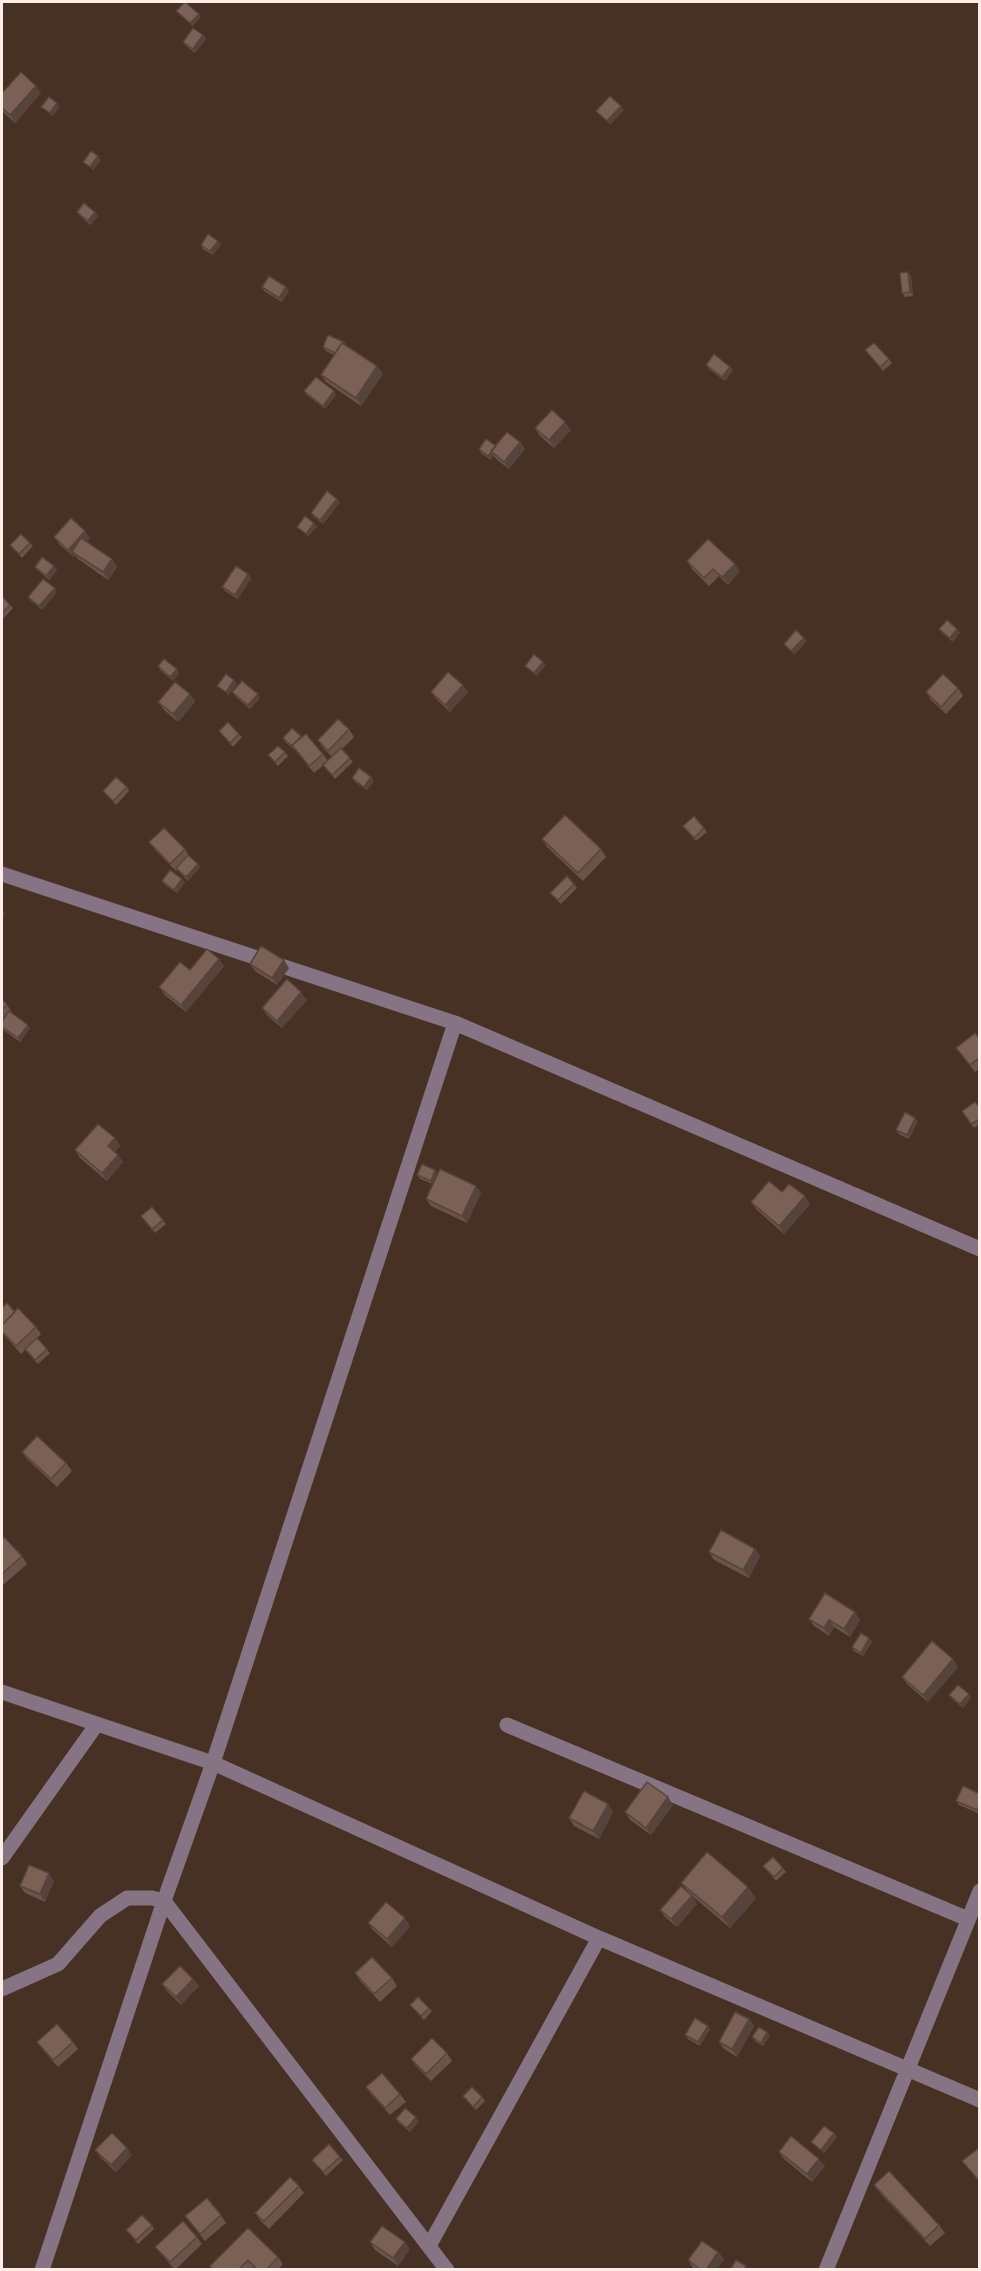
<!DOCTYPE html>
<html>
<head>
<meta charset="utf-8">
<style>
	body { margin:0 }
	#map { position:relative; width:981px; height:2271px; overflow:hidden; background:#473024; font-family:"Nunito Sans",sans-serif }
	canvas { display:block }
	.frame { position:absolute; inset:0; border:3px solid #fdede6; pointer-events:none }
</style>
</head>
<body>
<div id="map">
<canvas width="981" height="2271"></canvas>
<div class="frame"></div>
</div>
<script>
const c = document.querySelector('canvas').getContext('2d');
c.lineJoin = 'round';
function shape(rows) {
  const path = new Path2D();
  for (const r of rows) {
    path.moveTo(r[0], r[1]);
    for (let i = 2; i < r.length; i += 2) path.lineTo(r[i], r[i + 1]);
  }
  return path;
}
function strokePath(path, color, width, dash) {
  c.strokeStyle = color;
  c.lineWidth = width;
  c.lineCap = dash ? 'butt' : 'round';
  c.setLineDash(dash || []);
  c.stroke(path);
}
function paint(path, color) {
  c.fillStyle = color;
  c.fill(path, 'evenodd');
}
strokePath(shape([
	[2,874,455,1023,980,1249],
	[2,1692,213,1763,599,1938,980,2100],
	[507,1725,968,1919],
	[2,1858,97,1724],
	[2,1989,58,1964,100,1916,127,1898,152,1898,164,1901,447,2270],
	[429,2246,599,1938],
	[42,2270,164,1901,213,1763,455,1023],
	[826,2270,980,1891]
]), '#867384', 15);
paint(shape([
	[203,35,206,39,195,53,185,45,183,42],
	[2,93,41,93,15,123,2,111],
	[77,212,98,216,90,225,80,216],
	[221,244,213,255,203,249,201,245],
	[911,276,913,296,905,297,902,293],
	[262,287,289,291,282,302,264,291],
	[344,342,347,346,383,374,361,406,326,382,321,375,334,355,326,351,323,347],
	[865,350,889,359,892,363,883,371],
	[706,365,730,367,733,370,725,381,709,369],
	[304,391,336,395,325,409,307,395],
	[535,428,571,430,554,448,540,436],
	[520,442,525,449,509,469,496,459,494,456,491,460,481,453,479,449],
	[340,502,323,524,314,517,311,513],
	[54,537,90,538,87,542,112,559,117,567,108,580,78,559,75,555,74,557,60,545],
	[30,543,33,546,22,558,10,545],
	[687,561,740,571,728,585,719,576,709,586,692,569],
	[54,566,57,570,49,580,37,570,35,567],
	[248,574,251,578,238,599,225,591,222,587],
	[57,592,42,610,30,600,28,597],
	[2,596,13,608,2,620],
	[939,629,960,632,953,642,942,633],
	[158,666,179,673,173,681,160,670],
	[463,685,468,692,450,712,436,699,431,692],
	[958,688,963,696,946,714,931,700,926,692],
	[232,692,260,698,250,709,235,696],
	[190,694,195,702,178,722,164,710,158,702],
	[349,729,354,737,342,749,353,762,335,779,326,769,323,765,325,764,314,773,295,750,285,742,283,738,302,737,323,754,328,761,332,757,323,748,318,740],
	[219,731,239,734,242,737,233,747],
	[285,752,288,756,278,766,268,755],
	[371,777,374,781,367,790,355,782,352,778],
	[127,787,129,791,116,805,103,791],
	[683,826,704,828,707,832,696,841],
	[542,839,601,849,606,857,583,881,547,847],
	[149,842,185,849,190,857,198,864,200,867,188,881,177,870,176,871,155,850],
	[162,881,185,882,177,893,165,885],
	[574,884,577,888,561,904,550,893],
	[250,964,289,968,277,985,255,971],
	[224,966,186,1012,165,995,159,987,190,970],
	[2,999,7,1005,12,1012,11,1013,30,1028,20,1042,2,1029],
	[307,1000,282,1028,267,1015,262,1008],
	[980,1039,980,1073,978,1070,975,1072,956,1048],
	[980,1108,980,1124,974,1128,962,1111],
	[918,1121,909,1139,899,1134,896,1130],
	[115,1138,120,1146,115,1152,123,1162,107,1181,80,1158,75,1150],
	[438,1173,476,1186,481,1193,467,1223,431,1206,426,1199,433,1184,420,1179,417,1175],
	[751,1202,810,1204,784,1234,756,1209],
	[152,1207,166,1224,155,1233,144,1220],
	[2,1308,36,1327,41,1334,37,1338,50,1353,38,1364,25,1350,21,1354,2,1333],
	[22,1452,66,1463,72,1471,57,1487,27,1459],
	[2,1540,22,1556,27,1564,2,1586],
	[755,1549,760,1556,749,1578,714,1560,709,1552],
	[809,1619,860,1620,850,1637,834,1627,829,1636,814,1626],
	[869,1638,872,1642,863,1656,854,1651,852,1647],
	[958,1667,928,1702,907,1684,902,1677],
	[969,1694,971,1698,963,1708,952,1699,949,1695],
	[980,1794,980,1814,959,1805,956,1801],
	[673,1805,651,1835,630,1820,625,1812],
	[613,1812,599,1839,574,1826,569,1818],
	[763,1866,783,1868,786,1872,776,1881],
	[54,1881,45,1902,25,1893,20,1886],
	[681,1883,756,1898,730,1928,691,1895,697,1904,677,1927,665,1917,660,1910,689,1893],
	[368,1923,410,1926,392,1947,373,1930],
	[355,1973,392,1978,397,1986,380,2002,360,1981],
	[193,1979,199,1986,181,2005,168,1992,162,1984],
	[410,2005,429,2008,432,2011,424,2020],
	[749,2019,754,2026,737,2057,724,2049,719,2042],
	[710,2029,700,2046,688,2039,685,2035],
	[770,2035,763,2046,755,2041,752,2037],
	[37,2042,73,2042,78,2049,58,2067,42,2049],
	[447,2053,452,2061,431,2081,416,2066,411,2059],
	[366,2087,400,2094,406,2102,390,2115,371,2094],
	[463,2096,482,2097,485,2101,476,2110],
	[396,2119,419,2121,410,2132,399,2123],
	[95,2150,132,2155,116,2172,101,2158],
	[779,2152,825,2166,812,2182,784,2159],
	[340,2157,343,2160,326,2176,312,2160],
	[874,2185,939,2225,945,2233,930,2246,879,2192],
	[299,2186,304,2193,269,2229,260,2220,255,2213],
	[221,2215,226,2223,205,2241,185,2216],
	[152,2225,154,2229,138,2244,126,2230],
	[248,2228,278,2257,283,2264,278,2270,256,2270,253,2267,251,2270,212,2270,210,2266],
	[197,2237,202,2244,175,2270,161,2254,155,2247],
	[370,2242,410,2249,398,2266,375,2250],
	[718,2252,724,2259,716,2270,696,2270,693,2268,688,2260]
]), '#6a5349');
paint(shape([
	[199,14,201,17,192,27,190,23],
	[203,35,206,39,195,53,193,49],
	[36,86,41,93,15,123,10,115],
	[57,103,60,107,52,117,50,113],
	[621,106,624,110,610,125,607,121],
	[98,156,101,160,93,171,90,167],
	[95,212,98,216,90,225,88,221],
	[218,241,221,244,213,255,210,251],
	[908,272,911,276,913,296,910,292],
	[286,287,289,291,282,302,279,298],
	[377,366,383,374,361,406,356,398],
	[730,367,733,370,725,381,722,377],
	[334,391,336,395,325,409,323,406],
	[565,422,571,430,554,448,549,440],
	[520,442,525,449,509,469,504,462],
	[491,452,494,456,491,460,488,456],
	[337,499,340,502,323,524,320,520],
	[314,523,317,527,308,537,306,534],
	[85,531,90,538,76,554,72,552,75,555,74,557,68,550],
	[112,559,117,567,108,580,103,572],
	[735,564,740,571,728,585,722,577],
	[54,566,57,570,49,580,46,576],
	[248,574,251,578,238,599,235,595],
	[55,588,57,592,42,610,39,606],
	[957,629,960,632,953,642,950,638],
	[804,638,807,641,794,655,791,651],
	[543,662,546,665,536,677,534,673],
	[177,669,179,673,173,681,170,677],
	[234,680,237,684,228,696,226,692],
	[463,685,468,692,450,712,445,705],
	[190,694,195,702,178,722,173,714],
	[258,694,260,698,250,709,248,705],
	[371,777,374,781,367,790,364,787],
	[198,864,200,867,188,881,186,877],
	[182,879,185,882,177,893,174,890],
	[2,909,5,914,2,919],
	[219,959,224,966,186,1012,181,1005],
	[284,960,289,968,277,985,272,978],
	[301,992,307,1000,282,1028,277,1021],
	[28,1025,30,1028,20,1042,18,1038],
	[915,1118,918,1121,909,1139,907,1135],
	[115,1138,120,1146,113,1154,108,1146],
	[118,1155,123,1162,107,1181,102,1173],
	[435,1170,438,1173,433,1185,431,1181],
	[476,1186,481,1193,467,1223,462,1216],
	[805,1196,810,1204,784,1234,779,1226],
	[755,1549,760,1556,749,1578,743,1570],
	[855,1612,860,1620,850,1637,844,1629],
	[829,1620,834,1627,829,1636,824,1628],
	[869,1638,872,1642,863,1656,861,1653],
	[953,1659,958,1667,928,1702,923,1695],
	[969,1694,971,1698,963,1708,960,1704],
	[668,1797,673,1805,651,1835,646,1828],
	[608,1804,613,1812,599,1839,593,1831],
	[49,1873,54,1881,45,1902,40,1894],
	[748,1887,756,1898,730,1928,722,1917],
	[692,1896,697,1904,677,1927,671,1919],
	[405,1918,410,1926,392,1947,387,1939],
	[193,1979,199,1986,181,2005,176,1997],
	[749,2019,754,2026,737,2057,732,2049],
	[708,2026,710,2029,700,2046,698,2042],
	[767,2032,770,2035,763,2046,761,2043],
	[416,2117,419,2121,410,2132,407,2128],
	[834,2133,837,2137,824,2154,821,2150],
	[127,2148,132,2155,116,2172,111,2165],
	[819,2159,825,2166,812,2182,807,2174],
	[405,2242,410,2249,398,2266,393,2258],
	[718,2252,724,2259,716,2270,706,2270]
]), '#56443c');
const building = shape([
	[185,2,199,14,190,23,176,11,185,2],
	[193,28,203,35,193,49,183,42,193,28],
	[21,72,36,86,10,115,2,108,2,93,21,72],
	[610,96,621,106,607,121,596,111,610,96],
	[49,97,57,103,50,113,41,107,49,97],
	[91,151,98,156,90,167,83,162,91,151],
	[84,203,95,212,88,221,77,212,84,203],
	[208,234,218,241,210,251,201,245,208,234],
	[908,272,910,292,902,293,900,273,908,272],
	[269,276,286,287,279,298,262,287,269,276],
	[328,335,344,342,343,344,342,343,335,353,323,347,328,335],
	[342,343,377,366,356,398,321,375,342,343],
	[874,343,889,359,880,367,865,350,874,343],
	[714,354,730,367,722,377,706,365,714,354],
	[316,377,334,391,323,406,304,391,316,377],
	[552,410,565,422,549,440,535,428,552,410],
	[507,432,520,442,504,462,491,451,507,432],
	[486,439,496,446,488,456,479,449,486,439],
	[327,491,337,499,320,520,311,513,327,491],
	[305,516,314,523,306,534,297,527,305,516],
	[71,518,85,531,68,550,54,537,71,518],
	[21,534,30,543,19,554,10,545,21,534],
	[81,538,112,559,103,572,72,552,81,538],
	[708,539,735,564,722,577,713,569,704,578,687,561,708,539],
	[42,557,54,566,46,576,35,567,42,557],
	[236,566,248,574,235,595,222,587,236,566],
	[43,579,55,588,39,606,28,597,43,579],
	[2,596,10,605,2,613,2,596],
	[947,620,957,629,950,638,939,629,947,620],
	[796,630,804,638,791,651,784,644,796,630],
	[534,654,543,662,534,673,525,666,534,654],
	[164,659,177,669,170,677,158,666,164,659],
	[448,672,463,685,445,705,431,692,448,672],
	[226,674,234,680,226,692,217,686,226,674],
	[943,674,958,688,941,707,926,692,943,674],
	[242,681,258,694,248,705,232,692,242,681],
	[175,682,190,694,173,714,158,702,175,682],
	[338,719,349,729,328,751,318,740,338,719],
	[228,722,239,734,230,743,219,731,228,722],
	[292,728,301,736,292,746,283,738,292,728],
	[306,734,323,754,309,766,292,745,306,734],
	[278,746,285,752,275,762,268,755,278,746],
	[341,748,350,758,332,775,323,765,341,748],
	[359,768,371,777,364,787,352,778,359,768],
	[116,777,127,787,113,801,103,791,116,777],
	[565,815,601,849,578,873,542,839,565,815],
	[694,816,704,828,694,838,683,826,694,816],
	[164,828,185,849,170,864,149,842,164,828],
	[188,855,198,864,186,877,176,868,188,855],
	[170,870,182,879,174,890,162,881,170,870],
	[567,876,574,884,558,900,550,893,567,876],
	[261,946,284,960,272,978,250,964,261,946],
	[207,949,219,959,181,1005,159,987,180,962,190,970,207,949],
	[287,979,301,992,277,1021,262,1008,287,979],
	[2,999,7,1005,2,1009,2,999],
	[9,1011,28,1025,18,1038,2,1027,2,1021,9,1011],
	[975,1033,980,1039,980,1057,970,1065,956,1048,975,1033],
	[975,1102,980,1108,980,1119,971,1124,962,1111,975,1102],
	[905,1112,915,1118,907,1135,896,1130,905,1112],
	[98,1124,115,1138,108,1146,118,1155,102,1173,75,1150,98,1124],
	[422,1164,435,1170,431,1181,417,1175,422,1164],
	[440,1169,476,1186,462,1216,426,1199,440,1169],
	[769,1181,782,1192,789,1184,805,1196,779,1226,751,1202,769,1181],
	[152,1207,163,1220,152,1229,141,1216,152,1207],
	[7,1303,15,1312,2,1325,2,1308,7,1303],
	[18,1308,36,1327,16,1346,2,1332,2,1325,18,1308],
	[37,1338,47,1349,35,1360,25,1349,37,1338],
	[37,1436,66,1463,51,1479,22,1452,37,1436],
	[721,1530,755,1549,743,1570,709,1552,721,1530],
	[4,1537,22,1556,2,1574,2,1540,4,1537],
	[825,1593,855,1612,844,1629,829,1620,824,1628,809,1619,825,1593],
	[861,1633,869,1638,861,1653,852,1647,861,1633],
	[932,1641,953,1659,923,1695,902,1677,932,1641],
	[958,1685,969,1694,960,1704,949,1695,958,1685],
	[647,1782,668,1797,646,1828,625,1812,647,1782],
	[963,1786,980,1794,980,1805,977,1810,956,1801,963,1786],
	[584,1791,608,1804,593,1831,569,1818,584,1791],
	[707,1852,748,1887,722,1917,681,1883,707,1852],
	[773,1857,783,1868,774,1877,763,1866,773,1857],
	[29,1865,49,1873,40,1894,20,1886,29,1865],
	[681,1886,692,1896,671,1919,660,1910,681,1886],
	[386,1902,405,1918,387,1939,368,1923,386,1902],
	[372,1957,392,1978,374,1994,355,1973,372,1957],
	[180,1966,193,1979,176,1997,162,1984,180,1966],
	[418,1997,429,2008,421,2016,410,2005,418,1997],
	[735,2012,749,2019,732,2049,719,2042,735,2012],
	[695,2018,708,2026,698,2042,685,2035,695,2018],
	[57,2024,73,2042,53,2060,37,2042,57,2024],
	[759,2027,767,2032,761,2043,752,2037,759,2027],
	[432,2038,447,2053,426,2074,411,2059,432,2038],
	[382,2073,400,2094,385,2108,366,2087,382,2073],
	[472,2087,482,2097,473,2107,463,2096,472,2087],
	[405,2108,416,2117,407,2128,396,2119,405,2108],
	[824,2126,834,2133,821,2150,811,2142,824,2126],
	[112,2133,127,2148,111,2165,95,2150,112,2133],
	[791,2136,819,2159,807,2174,779,2152,791,2136],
	[329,2144,340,2157,323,2172,312,2160,329,2144],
	[980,2147,980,2182,962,2161,980,2147],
	[889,2171,939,2225,925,2239,874,2185,889,2171],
	[290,2177,299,2186,264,2221,255,2213,290,2177],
	[207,2198,221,2215,200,2234,185,2216,207,2198],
	[142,2215,152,2225,136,2240,126,2230,142,2215],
	[183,2221,197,2237,170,2262,155,2247,183,2221],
	[382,2226,405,2242,393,2258,370,2242,382,2226],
	[248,2228,278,2257,266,2270,258,2270,248,2260,238,2270,213,2270,210,2266,248,2228],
	[702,2241,718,2252,706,2270,701,2270,688,2260,702,2241],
	[736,2260,746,2266,744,2270,730,2270,736,2260]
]);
paint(building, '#7b6155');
strokePath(building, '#56443c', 1.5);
</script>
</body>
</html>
